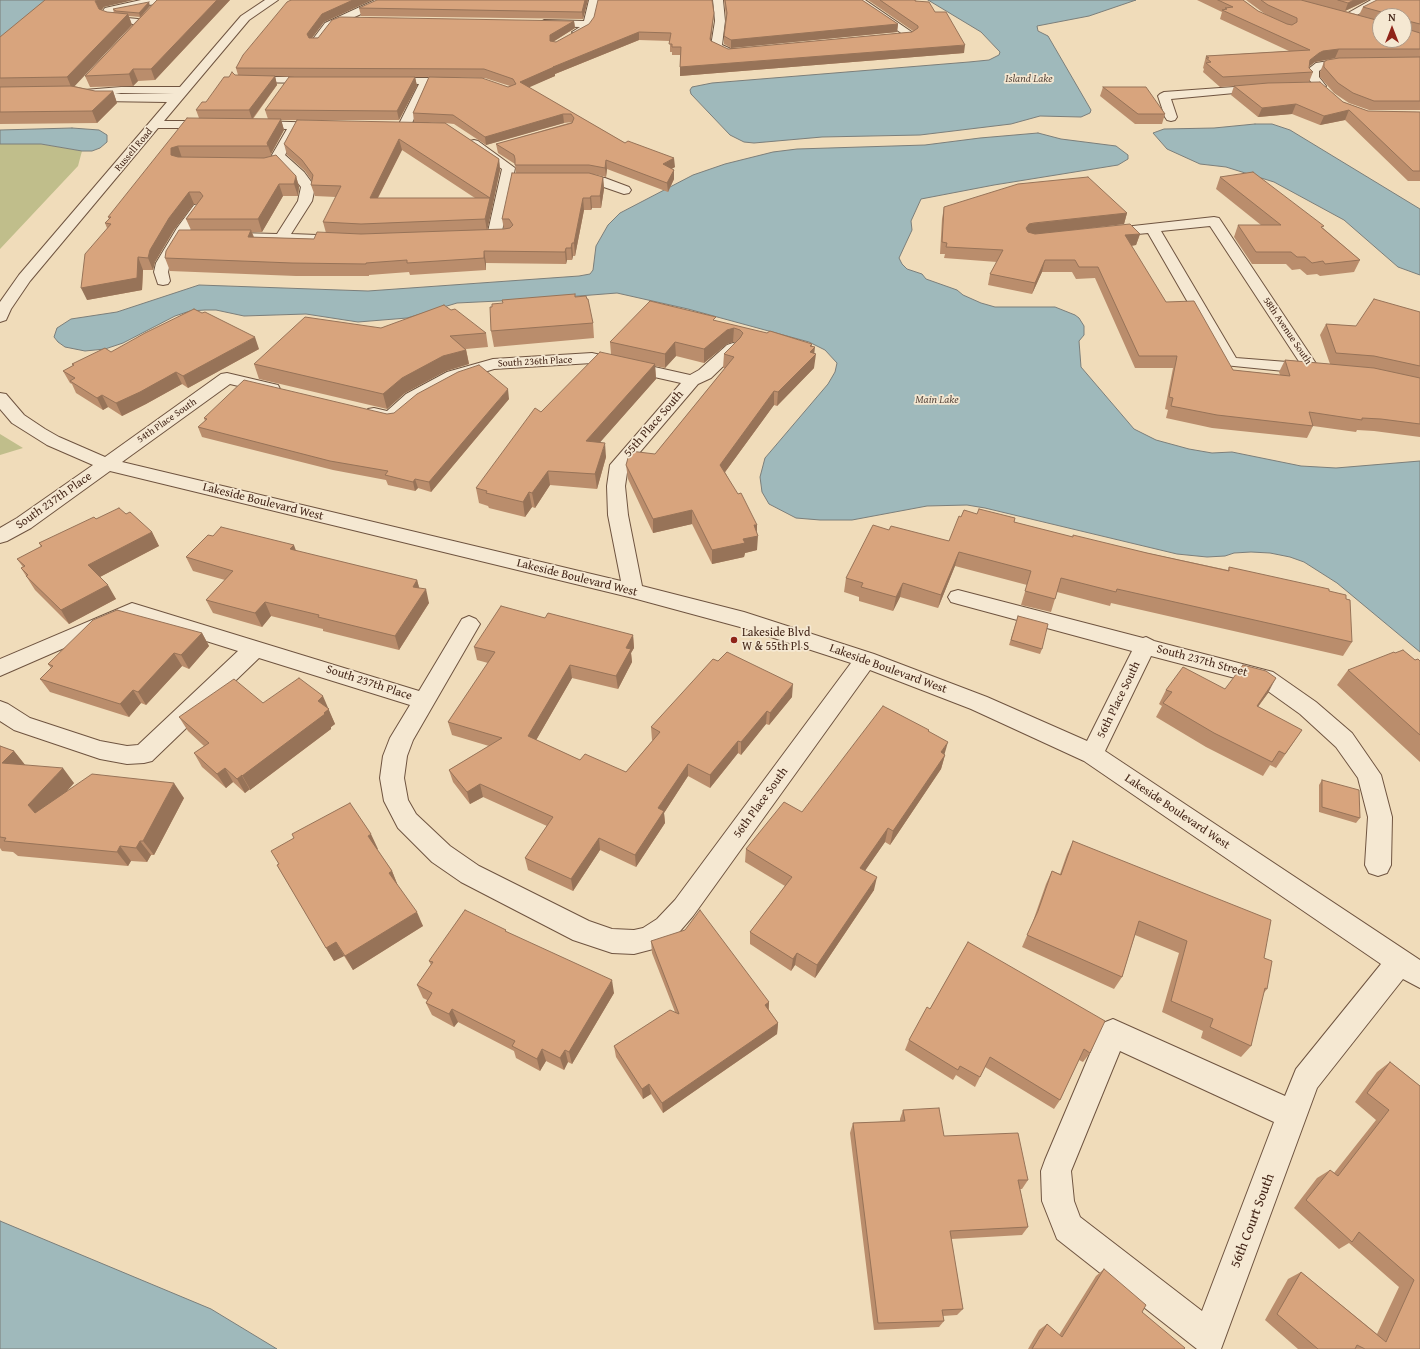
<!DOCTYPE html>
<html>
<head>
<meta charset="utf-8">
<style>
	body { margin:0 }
	#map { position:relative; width:1420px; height:1349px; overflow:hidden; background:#f0dcba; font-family:"Gentium Book Plus",serif }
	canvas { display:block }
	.north { position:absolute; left:1372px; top:8px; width:40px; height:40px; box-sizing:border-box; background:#f5e8d2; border:1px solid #ae9a88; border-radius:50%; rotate:0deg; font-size:11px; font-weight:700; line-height:16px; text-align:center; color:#442618 }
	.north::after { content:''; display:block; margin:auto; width:14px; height:18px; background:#8f2418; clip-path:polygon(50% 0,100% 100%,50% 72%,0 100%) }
</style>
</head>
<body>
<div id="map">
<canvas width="1420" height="1349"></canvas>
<div class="north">N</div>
</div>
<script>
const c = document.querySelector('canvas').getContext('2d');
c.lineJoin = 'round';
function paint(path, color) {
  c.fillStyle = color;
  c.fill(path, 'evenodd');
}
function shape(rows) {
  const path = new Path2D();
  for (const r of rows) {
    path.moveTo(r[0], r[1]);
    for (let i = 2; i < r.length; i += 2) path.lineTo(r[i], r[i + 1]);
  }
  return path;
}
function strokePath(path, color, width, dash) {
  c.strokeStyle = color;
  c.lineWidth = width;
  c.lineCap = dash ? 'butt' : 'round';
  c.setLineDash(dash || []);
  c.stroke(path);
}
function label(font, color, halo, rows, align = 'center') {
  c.font = font + ' "Gentium Book Plus",serif';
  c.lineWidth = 3.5;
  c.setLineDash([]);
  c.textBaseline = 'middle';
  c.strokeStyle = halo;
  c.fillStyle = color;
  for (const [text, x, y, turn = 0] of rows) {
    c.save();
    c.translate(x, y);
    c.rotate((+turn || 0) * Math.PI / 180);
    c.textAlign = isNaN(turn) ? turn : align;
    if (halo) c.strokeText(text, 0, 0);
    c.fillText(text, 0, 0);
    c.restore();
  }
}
paint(shape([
	[0,144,41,144,82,151,78,166,0,249],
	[0,434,23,448,0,455]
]), '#c0be8b');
const water = shape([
	[0,0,48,0,0,78,0,0],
	[928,0,1136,0,1089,16,1037,26,1038,31,1048,36,1091,110,1090,113,1081,117,1040,116,1011,124,920,135,822,137,754,143,744,142,730,135,691,94,690,90,692,87,712,83,969,62,989,60,999,55,1000,52,981,32,928,0],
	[1255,124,1272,124,1290,130,1420,209,1420,275,1398,267,1344,220,1274,182,1226,167,1200,164,1167,149,1153,133,1164,129,1214,128,1255,124],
	[72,128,99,130,107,135,107,142,100,148,92,151,82,151,41,144,0,144,0,130,72,128],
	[1038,133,1061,139,1116,146,1128,155,1128,159,1118,165,994,185,921,199,911,221,912,230,899,258,902,264,907,269,922,274,926,279,957,290,963,295,981,303,995,307,1055,307,1075,315,1079,318,1084,326,1084,335,1079,341,1081,367,1134,429,1156,440,1189,449,1212,453,1232,452,1301,466,1336,468,1420,461,1420,652,1337,583,1304,562,1290,557,1270,553,1251,552,1234,553,1225,556,1207,557,1177,554,985,508,967,505,927,506,852,520,820,520,796,518,769,504,762,492,760,477,765,458,828,384,835,372,837,363,825,350,809,342,688,309,617,293,540,299,457,303,407,318,358,322,306,314,244,316,216,310,205,310,190,311,175,316,123,343,105,349,85,351,65,347,58,342,54,337,57,328,71,319,117,312,199,285,368,291,579,276,590,274,593,270,596,246,608,225,620,213,693,175,725,164,773,152,797,149,925,145,980,138,1038,133],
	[0,1221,211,1309,277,1349,0,1349,0,1221]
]);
paint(water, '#9fb9bb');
strokePath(water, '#7b7e7a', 1);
const street = shape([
	[141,0,168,0,163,3,128,8,111,13,117,17,148,20,149,22,148,24,144,25,111,22,104,19,101,13,105,8,141,0],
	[265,0,278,0,249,20,164,121,211,121,215,122,217,125,215,128,158,128,30,281,11,309,6,320,0,322,0,302,19,275,167,102,100,101,72,95,70,93,72,91,121,87,180,87,241,16,265,0],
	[121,93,174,94,115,94,121,93],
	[375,0,388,0,387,2,333,27,319,45,311,45,310,43,325,23,375,0],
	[589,0,599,0,593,24,588,31,577,35,572,32,580,27,544,26,539,23,544,20,584,21,589,0],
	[713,0,723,0,725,21,722,45,731,49,747,49,748,51,747,53,729,56,712,48,711,46,715,21,713,0],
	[853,0,865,0,916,35,911,38,907,37,853,0],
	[1371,0,1379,0,1380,2,1350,19,1346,20,1341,17,1371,0],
	[1335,60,1353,60,1359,63,1353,66,1323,68,1319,71,1319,77,1326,86,1324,88,1316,88,1307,77,1307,70,1316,63,1335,60],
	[245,77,317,77,321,78,323,80,321,82,317,83,241,82,239,80,241,78,245,77],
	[385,78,457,78,461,79,463,81,461,83,457,84,430,84,412,123,428,123,432,124,434,127,432,130,428,131,404,130,400,129,398,126,419,84,381,83,379,81,381,79,385,78],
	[1262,85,1266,86,1268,88,1266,90,1171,99,1177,117,1175,120,1171,121,1167,120,1165,117,1158,96,1160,94,1164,92,1262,85],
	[254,121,327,123,329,126,327,129,323,130,299,129,285,155,304,172,315,187,312,201,291,234,343,236,348,237,350,240,348,243,343,244,233,240,231,237,233,234,238,233,277,234,298,201,301,187,294,178,277,163,272,155,287,129,250,128,248,125,250,122,254,121],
	[474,140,478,141,515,168,501,236,499,239,494,240,489,239,487,236,502,169,470,147,468,144,470,141,474,140],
	[574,175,605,178,629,187,631,190,629,193,624,194,598,185,569,182,567,179,569,176,574,175],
	[199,204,204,205,206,208,189,232,170,263,168,272,170,281,168,284,163,285,158,284,154,272,156,263,177,228,194,205,199,204],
	[1214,217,1219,218,1317,365,1340,367,1342,371,1340,375,1334,376,1224,365,1148,233,1106,237,1101,236,1099,233,1101,230,1106,229,1214,217],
	[1210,226,1300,363,1236,358,1161,231,1210,226],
	[733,343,739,345,741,348,739,351,711,378,698,384,628,466,625,486,628,515,642,586,744,612,874,654,987,697,1087,741,1132,651,958,604,951,602,948,597,951,592,958,590,1143,638,1146,637,1154,641,1273,672,1316,702,1352,733,1381,775,1392,817,1391,865,1387,873,1378,876,1369,873,1365,865,1368,817,1358,778,1336,747,1300,714,1258,684,1151,656,1105,751,1420,960,1420,988,1403,979,1317,1088,1221,1349,1197,1349,1057,1239,1042,1201,1041,1171,1045,1160,1103,1023,1113,1019,1285,1096,1296,1069,1381,964,1084,761,971,709,870,670,693,916,675,937,657,948,634,954,612,953,573,940,461,882,432,862,398,828,384,801,380,778,383,756,390,738,410,705,259,658,152,761,144,763,127,764,100,759,14,730,0,721,0,701,8,704,30,718,100,741,127,746,138,745,238,651,133,618,0,676,0,659,132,603,419,691,462,619,469,616,476,619,480,624,413,740,407,756,404,778,408,800,416,814,450,846,479,866,589,921,612,929,634,930,643,928,657,919,675,900,851,663,740,627,633,598,110,471,31,528,7,541,0,543,0,528,17,518,93,465,47,445,12,423,0,409,0,393,6,394,24,415,45,429,59,437,105,457,221,374,227,373,278,385,280,389,278,393,272,394,230,384,122,462,621,581,608,515,607,486,610,465,681,383,592,363,494,369,459,380,418,402,396,421,390,422,384,421,368,417,365,413,368,409,374,408,387,411,406,394,447,372,493,359,592,353,690,375,699,370,727,345,733,343],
	[1120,1051,1274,1122,1202,1311,1080,1217,1074,1201,1071,1171,1120,1051]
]);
strokePath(street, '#6f5440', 2);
paint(street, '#f5e8d2');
paint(shape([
	[157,0,230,0,155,80,138,81,133,86,90,87,85,76,140,17,129,16,132,25,74,86,95,91,113,91,117,103,97,123,0,124,0,37,104,7,101,10,107,12,114,13,113,9,150,6,143,14],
	[291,0,372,0,324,22,312,38,574,21,575,28,553,42,556,42,714,13,713,21,711,40,711,41,728,49,912,32,913,31,868,0,915,0,935,12,964,53,680,76,680,55,672,55,672,52,670,52,670,41,639,40,555,74,555,76,528,87,625,143,675,167,671,169,674,170,674,179,668,192,607,169,606,177,593,174,603,177,604,189,601,208,592,208,591,210,584,210,575,256,573,256,572,260,567,260,566,264,486,263,486,270,410,275,409,272,369,275,369,276,296,276,170,271,165,258,191,230,186,219,198,204,194,204,174,230,155,262,153,270,143,270,142,290,87,300,107,228,105,223,109,219,108,217,199,118,196,110,206,102,229,77,235,75,238,75,236,68],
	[275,76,295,77,265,110,268,119,253,119,277,85],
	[415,77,429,77,413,113,414,122,441,123,284,144,287,155,305,171,312,181,311,185,315,196,336,197,323,222,326,233,314,239,254,237,252,232,262,232,283,196,298,196,299,187,296,176,271,156,271,154,284,130,281,120,399,120,417,86],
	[435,77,485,78,510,86,508,87],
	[572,122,496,144,498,153,515,164,516,173,502,219,504,229,487,230,500,170,499,159,445,123,454,124,486,145,564,123],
	[402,150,475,198,378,198],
	[588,0,583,19,361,16,359,8],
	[724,0,862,0,898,24,897,32,731,48,724,44,724,36,726,17],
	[1197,0,1243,0,1258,11,1288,25,1265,14,1246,0,1368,0,1345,11,1359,15,1363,7,1420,0,1420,110,1369,110,1349,103,1334,93,1320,77,1320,72,1324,62,1337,58,1320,61,1315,62,1309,66,1309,68,1313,72,1309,82,1292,83,1368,111,1420,112,1420,181,1408,181,1345,120,1320,125,1292,114,1258,117,1231,95,1234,86,1237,86,1220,87,1203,72,1204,69,1203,68,1206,56,1289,51,1220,19,1222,12],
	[1380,16,1404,16,1380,40],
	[1103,87,1165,114,1162,124,1135,124,1100,96],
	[1220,177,1323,228,1360,260,1354,272,1320,276,1317,274,1307,275,1300,269,1292,270,1286,264,1252,264,1234,237,1238,225,1261,225,1216,189],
	[944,207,1127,213,1124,224,1045,233,1140,234,1136,245,1131,246,1166,302,1233,370,1280,375,1279,372,1285,360,1330,364,1320,335,1326,324,1356,326,1420,312,1420,437,1374,431,1357,430,1356,432,1313,426,1307,438,1212,428,1166,418,1168,410,1165,409,1173,368,1135,368,1095,278,1076,279,1072,272,1042,272,1032,294,988,285,990,274,997,262,944,258,945,254,940,254,942,219],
	[1344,366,1368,368,1371,368],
	[575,297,593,323,594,338,494,347,491,331],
	[451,310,486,333,488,347,466,349,469,364,446,371,405,393,387,409,259,379,254,364,381,328],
	[716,321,812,344,811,346,814,354,814,368,777,406,774,405,725,472,757,532,757,550,745,553,744,557,712,564,692,524,653,533,628,479,626,465,655,454,725,368,723,368,724,354,736,342,733,342,727,344,704,363,676,356,665,368,655,366,656,379,600,442,606,457,597,489,550,485,535,508,532,507,525,517,489,508,488,506,479,503,476,488,541,412,611,354,610,342],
	[259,349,188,388,182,384,146,404,122,416,108,407,103,410,76,393,72,384,70,383,63,371,73,366,72,364,111,352],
	[509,399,431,492,418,488,415,491,388,485,386,480,333,470,202,437,198,427,205,421,204,418,387,414],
	[126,514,152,532,159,546,100,577,116,599,69,624,35,590,21,568,23,567,17,559,41,547,39,543,96,519],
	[961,517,1014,522,1072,537,1228,570,1229,567,1329,591,1352,642,1343,656,1111,603,1110,606,1057,592,1051,612,1021,605,1027,585,955,566,938,608,900,597,893,611,859,601,859,597,844,592,846,578,889,530,949,541],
	[213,536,296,551,417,580,419,588,429,603,399,650,323,631,323,629,271,616,262,627,213,613,206,600,225,580,193,571,186,557],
	[1018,616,1042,649,1040,654,1009,645],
	[545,618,633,635,634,648,631,653,632,662,618,689,572,678,536,740,580,760,626,772,653,740,652,740,651,727,792,697,769,725,766,724,741,755,738,753,710,788,688,776,664,813,665,823,636,867,600,850,573,891,528,870,525,858,547,826,483,797,470,804,453,782,449,770,489,746,452,735,448,722,488,663,477,660,474,647],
	[202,633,209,646,189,669,182,666,146,705,141,703,129,717,50,692,40,679,51,668,48,664],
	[1415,660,1420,661,1420,762,1337,685,1348,670],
	[1225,689,1268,693,1258,707,1302,730,1276,768,1270,765,1263,776,1206,747,1156,717,1162,706,1159,704,1166,690],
	[263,703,328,709,335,724,331,727,331,729,250,790,250,789,245,793,233,782,226,788,202,767,194,753,204,746,188,731,179,717],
	[929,730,928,731,945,755,941,769,890,845,885,842,865,870,874,890,815,978,795,965,791,971,750,944,750,932,785,886,745,862,746,849],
	[0,746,14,751,25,765,74,783,67,791,184,798,154,855,151,855,147,862,131,861,128,866,18,856,13,852,2,851,0,848],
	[1322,780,1360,818,1356,823,1319,812,1319,785],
	[1073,841,1264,958,1267,989,1263,994,1251,1046,1241,1057,1201,1038,1203,1031,1162,1012,1179,953,1135,935,1122,977,1114,989,1022,947,1032,924,1046,884,1052,871,1060,874,1067,854],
	[377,849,392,871,398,886,423,926,353,970,344,956,334,961,277,865,279,864],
	[507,932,614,993,572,1064,568,1062,564,1070,546,1061,540,1071,516,1058,514,1051,458,1022,454,1027,432,1015,426,1003,427,1000,423,998,417,985,431,965,429,961],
	[651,941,769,1002,769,1010,778,1023,777,1034,663,1113,651,1094,643,1099,616,1057,614,1046,675,1012,652,953],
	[968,942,1090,1053,1083,1062,1079,1060,1060,1100,1054,1109,985,1067,975,1087,956,1075,953,1080,905,1050,909,1040,930,1009],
	[1390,1062,1420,1086,1420,1349,1298,1349,1265,1320,1288,1279,1301,1272,1377,1334,1399,1287,1349,1243,1339,1249,1294,1208,1317,1178,1330,1170,1334,1173,1376,1120,1355,1102,1377,1072],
	[903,1110,944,1136,1028,1180,1022,1189,1020,1189,1028,1227,1022,1235,951,1239,963,1309,957,1315,943,1316,944,1321,939,1327,874,1330,850,1133,853,1123,900,1121,900,1119],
	[1104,1269,1142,1312,1184,1349,1028,1349,1039,1330,1047,1324,1059,1335,1096,1276]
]), '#ba8d6c');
paint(shape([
	[97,0,134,0,104,7,100,12,95,1],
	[217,0,230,0,155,80,151,69],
	[353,0,372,0,324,22,309,42,307,34,322,14],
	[585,0,588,0,583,19,582,12],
	[1354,0,1368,0,1345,11,1348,3],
	[149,2,150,6,140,17,139,13],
	[714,13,713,21,710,47,710,39],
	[128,14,132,25,72,89,67,77],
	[574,21,575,28,551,43,550,41,550,35],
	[898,24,897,32,731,48,731,40],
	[639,32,639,40,555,74,555,76,521,91,520,82,553,67],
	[965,45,964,53,680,76,680,67],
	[1339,49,1335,58,1315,62,1306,69,1310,60,1319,53,1323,51],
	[133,69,138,81,133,86,129,74],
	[275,76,277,85,252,119,249,110],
	[415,77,417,86,399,120,397,111],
	[113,91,117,103,97,123,92,111],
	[1296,104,1292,114,1258,117,1262,108],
	[1349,110,1345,120,1320,125,1324,116],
	[563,114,564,123,486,145,485,137],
	[281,119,284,130,271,154,267,143],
	[399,139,402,150,372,209,370,198],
	[178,146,182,158,176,160,171,155,171,148],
	[674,158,675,167,663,173,663,164],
	[499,159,500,170,492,209,490,198],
	[606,160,607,169,606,177,605,168],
	[674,170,674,179,668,192,667,183],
	[296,176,299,187,298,196,294,184],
	[603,177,604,189,601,208,600,196],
	[279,184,283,196,262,232,258,219],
	[189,192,194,204,174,230,155,262,153,270,148,258,150,250,169,218],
	[591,196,592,208,591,210,590,198],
	[490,198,492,209,487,231,485,219],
	[583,198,584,210,575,256,574,243],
	[1127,213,1124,224,1027,236,1026,228,1029,224],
	[251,230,255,242,248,237],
	[1140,234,1136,245,1122,247,1125,235],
	[572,243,573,256,572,260,571,248],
	[566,248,567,260,566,264,565,252],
	[484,251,486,263,486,270,484,258],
	[138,257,143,270,142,290,87,300,81,288],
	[1045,260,1042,272,1032,294,1035,283],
	[734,328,733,342,727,344,704,363,704,349,727,330],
	[255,337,259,349,188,388,183,376],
	[675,342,676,356,665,368,665,354],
	[812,344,811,351,815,347,814,356,816,354,814,368,777,406,778,392],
	[466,350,469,364,446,371,405,393,387,409,383,394,402,378,443,356],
	[655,364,656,379,588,456,586,441],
	[176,372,182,384,146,404,122,416,116,403],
	[508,389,509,399,431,492,429,482],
	[774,391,774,405,720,479,720,465],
	[102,395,108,407,103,410,97,398],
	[605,443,606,457,597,489,595,474],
	[548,471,550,485,535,508,532,493],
	[415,479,418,488,415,491,413,482],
	[529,492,532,507,525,517,523,502],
	[692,510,692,524,653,533,653,519],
	[754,525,757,525,757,536,758,536,757,550,745,553,744,557,712,564,712,550,743,539],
	[152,532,159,546,96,579,88,565],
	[294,545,299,559,290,549],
	[959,552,955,566,938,608,941,595],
	[417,580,421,594,413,587],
	[903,583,900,597,893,611,896,597],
	[108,585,116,599,69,624,61,610],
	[426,589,429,603,399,650,395,636],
	[265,602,271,616,262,627,255,613],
	[202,633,209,646,189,669,181,655],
	[633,635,634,648,631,653,632,662,618,689,616,676,626,648],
	[174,653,182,666,146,705,138,692],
	[570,665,572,678,531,749,528,736],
	[1276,678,1268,693,1248,720,1257,706],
	[793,684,792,697,769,725,770,713],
	[133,690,141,703,129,717,120,704],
	[323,696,335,724,331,727,331,729,250,790,242,776,318,701],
	[767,711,766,724,741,755,741,742],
	[738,741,738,753,710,788,710,775],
	[948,742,944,756,941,752],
	[14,751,26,766,2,763],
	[945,755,941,769,890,845,893,831],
	[688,764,688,776,664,813,665,823,636,867,635,855,658,808],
	[63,768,74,783,41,820,28,805],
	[225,768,233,782,226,788,217,774],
	[242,775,250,789,245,793,237,779],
	[174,783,184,798,154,855,143,841],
	[480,784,483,797,470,804,467,792],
	[888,828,885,842,858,881,860,868],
	[371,834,378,849,375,850,368,836],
	[599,838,600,850,573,891,571,879],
	[140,841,151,855,147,862,136,848],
	[120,846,131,861,128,866,117,852],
	[392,871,398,886,389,873],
	[877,877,874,890,815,978,817,965],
	[417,912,423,926,353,970,345,956],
	[336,942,344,956,334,961,326,948],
	[797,953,795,965,791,971,793,959],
	[612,980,614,993,572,1064,569,1052],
	[769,1002,768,1013,765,1005],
	[452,1009,458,1022,454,1027,449,1014],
	[778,1023,777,1034,663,1113,662,1103],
	[542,1049,546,1061,540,1071,537,1059],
	[565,1050,568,1062,564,1070,560,1058],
	[649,1084,651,1094,643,1099,642,1089]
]), '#977358');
const building = shape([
	[45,0,97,0,95,1,99,9,107,12,128,14,67,77,0,78,0,37,45,0],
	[157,0,217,0,151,69,133,69,129,74,85,76,157,0],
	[291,0,353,0,322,14,307,34,309,38,318,38,332,20,340,17,574,21,550,35,550,41,556,42,589,24,594,17,598,0,712,0,714,13,710,39,711,41,728,49,912,32,918,28,918,26,880,0,915,0,915,1,929,2,935,12,946,12,965,45,680,67,681,47,672,47,672,44,669,44,671,33,639,32,553,67,554,67,520,82,625,143,628,141,674,158,663,164,674,170,667,183,606,160,605,168,589,165,515,165,515,159,514,155,496,144,572,123,574,118,571,114,563,114,485,137,453,115,413,113,429,77,482,78,508,87,516,84,513,79,484,69,236,68,243,55,287,2,291,0],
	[377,0,585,0,582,12,359,8,377,0],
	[725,0,862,0,898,24,731,40,724,36,727,13,725,0],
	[1218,0,1243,0,1258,11,1287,24,1292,25,1297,22,1297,18,1268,5,1261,0,1301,0,1380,21,1380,40,1404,40,1404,16,1385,16,1385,13,1363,7,1377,0,1420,0,1420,24,1408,21,1406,22,1407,29,1420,33,1420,49,1339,49,1323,51,1319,53,1310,60,1309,68,1313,72,1223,77,1206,63,1211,62,1206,58,1209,58,1206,56,1310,50,1222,10,1227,9,1225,8,1233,7,1218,0],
	[1338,0,1354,0,1348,3,1338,0],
	[149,2,139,13,116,11,113,9,149,2],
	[1420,57,1420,101,1374,101,1353,93,1338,83,1324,67,1324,62,1327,60,1339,58,1420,57],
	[232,72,235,75,275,76,249,110,196,110,202,102,206,102,224,77,229,77,232,72],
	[289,77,415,77,397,111,265,110,289,77],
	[1320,82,1343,102,1368,111,1420,112,1420,171,1413,171,1349,110,1324,116,1296,104,1262,108,1234,86,1268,83,1320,82],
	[71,86,95,91,113,91,92,111,0,112,0,87,71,86],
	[1103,87,1146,87,1165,114,1138,114,1103,87],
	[187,118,281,119,267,143,268,146,178,146,171,148,171,155,178,157,264,158,276,155,296,176,294,184,279,184,258,219,186,219,203,196,200,192,189,192,169,218,150,250,148,258,138,257,137,278,81,288,85,254,111,224,105,223,111,217,108,217,187,118],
	[297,120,445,123,499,159,490,198,399,139,370,198,490,198,485,219,361,224,323,222,341,186,311,185,313,175,302,160,284,144,297,120],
	[1253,172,1324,226,1321,227,1360,260,1325,264,1323,261,1312,263,1305,257,1297,257,1291,252,1256,252,1238,225,1281,225,1220,177,1253,172],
	[512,173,589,173,603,177,600,196,591,196,590,198,583,198,574,243,572,243,571,248,566,248,565,252,484,251,484,258,407,263,407,260,366,263,366,264,292,263,165,258,166,251,179,230,251,230,248,237,314,239,317,232,361,234,504,229,510,228,513,225,509,219,502,219,512,173],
	[1088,177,1127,213,1034,223,1029,224,1026,228,1028,232,1035,234,1130,224,1140,234,1125,235,1166,302,1194,301,1233,370,1290,376,1285,360,1374,368,1420,378,1420,424,1381,419,1362,418,1362,420,1309,412,1313,426,1217,415,1171,406,1173,398,1169,397,1177,356,1139,356,1098,267,1079,267,1075,260,1045,260,1035,283,990,274,1003,250,946,247,947,243,942,242,944,207,1018,184,1088,177],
	[575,294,575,297,586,296,587,299,588,299,593,323,491,331,490,307,492,307,492,304,503,303,502,300,575,294],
	[1374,299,1420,312,1420,366,1374,356,1336,353,1326,324,1356,326,1374,299],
	[650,301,716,317,713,320,767,333,770,331,812,344,810,346,815,347,810,352,816,354,778,392,774,391,720,465,738,494,741,493,757,525,754,525,758,536,743,539,745,543,712,550,692,510,653,519,626,465,630,451,655,454,734,357,724,354,740,338,743,333,740,330,734,328,727,330,704,349,675,342,665,354,610,342,650,301],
	[444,305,451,310,455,309,486,333,450,336,466,350,443,356,402,378,383,394,254,364,305,317,381,328,444,305],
	[194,309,202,313,205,312,255,337,183,376,176,372,140,392,116,403,102,395,97,398,70,381,75,378,63,371,74,365,72,364,105,348,111,352,145,333,194,309],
	[600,352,655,364,586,441,605,443,595,474,548,471,532,493,529,492,523,502,486,493,487,491,476,488,535,408,541,412,600,352],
	[479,365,508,389,429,482,415,479,413,482,385,475,388,471,330,461,198,427,207,419,204,418,244,380,387,414,394,413,417,394,458,372,479,365],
	[119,508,126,514,130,512,152,532,88,565,108,585,61,610,26,576,28,575,21,568,25,566,17,559,42,546,39,543,94,517,96,519,119,508],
	[979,509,1015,518,1014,522,1073,537,1073,535,1147,553,1229,571,1229,567,1329,589,1329,591,1346,595,1346,599,1350,600,1352,642,1117,589,1116,592,1061,578,1055,599,1025,591,1031,571,959,552,941,595,903,583,896,597,861,587,863,583,846,578,873,525,889,530,891,526,949,541,959,516,961,517,964,510,977,514,979,509],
	[221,527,294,545,290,549,417,580,413,587,426,589,395,636,318,617,319,615,265,602,255,613,206,600,233,571,186,557,208,535,213,536,221,527],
	[501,606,545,618,548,613,633,635,626,648,631,649,616,676,570,665,528,736,580,760,585,754,626,772,660,732,651,727,713,659,718,661,727,652,793,684,770,713,767,711,741,742,738,741,710,775,688,764,658,808,664,811,635,855,599,838,571,879,525,858,553,817,480,784,467,792,449,770,502,738,448,722,495,652,474,647,501,606],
	[117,610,202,633,181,655,174,653,138,692,133,690,120,704,40,679,53,666,48,664,93,620,117,610],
	[1018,616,1048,624,1042,649,1011,640,1018,616],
	[1403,650,1415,660,1418,659,1420,661,1420,735,1348,670,1394,652,1395,653,1403,650],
	[1243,665,1266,671,1276,678,1257,706,1302,730,1285,754,1279,751,1272,762,1214,733,1163,703,1172,692,1166,690,1183,667,1225,689,1243,665],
	[299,678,323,696,318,701,329,709,324,713,325,714,242,776,242,775,237,779,225,768,217,774,194,753,209,743,179,717,234,679,263,703,299,678],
	[883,706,929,730,928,731,948,742,941,752,945,755,893,831,888,828,860,868,877,877,817,965,797,953,793,959,750,932,792,877,746,849,784,802,802,812,883,706],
	[0,746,14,751,2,763,63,768,28,805,35,813,92,774,174,783,143,841,140,841,136,848,120,846,117,852,4,841,6,838,0,837,0,746],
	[1322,780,1359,790,1360,818,1322,807,1322,780],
	[350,803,371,834,368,836,392,871,389,873,417,912,345,956,336,942,326,948,277,865,279,864,271,851,294,838,292,834,350,803],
	[1073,841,1271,920,1264,958,1272,961,1267,989,1265,988,1251,1046,1210,1027,1213,1019,1171,1001,1187,941,1139,921,1122,977,1027,935,1038,911,1052,871,1061,875,1073,841],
	[465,910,506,930,505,931,612,980,569,1052,565,1050,560,1058,542,1049,537,1059,512,1046,515,1041,452,1009,449,1014,426,1003,432,993,417,985,433,962,429,961,465,910],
	[700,910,769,1002,765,1005,778,1023,662,1103,649,1084,642,1089,614,1046,670,1010,679,1014,651,941,685,930,700,910],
	[968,942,1105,1021,1090,1053,1084,1049,1060,1100,990,1057,980,1077,960,1066,958,1070,909,1040,927,1007,930,1009,968,942],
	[1390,1062,1420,1086,1420,1349,1365,1349,1357,1345,1355,1349,1318,1349,1277,1314,1301,1272,1386,1342,1414,1280,1359,1232,1352,1242,1306,1200,1330,1170,1338,1176,1389,1110,1367,1093,1390,1062],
	[939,1108,944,1136,1018,1133,1028,1180,1018,1180,1028,1227,950,1231,963,1309,942,1310,944,1321,878,1323,853,1123,905,1121,903,1110,939,1108],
	[1104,1269,1146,1305,1142,1312,1185,1348,1184,1349,1032,1349,1047,1324,1062,1337,1104,1269]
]);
paint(building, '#d8a47d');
strokePath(building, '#977358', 1);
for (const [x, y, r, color] of [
	[734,640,4,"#8f2418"]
]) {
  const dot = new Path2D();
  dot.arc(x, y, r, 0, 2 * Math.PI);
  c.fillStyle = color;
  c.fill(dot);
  strokePath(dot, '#f5e8d2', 1.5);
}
label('10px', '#442618', '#f5e8d2', [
	["Russell Road",134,150,-50],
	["58th Avenue South",1287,331,56],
	["South 236th Place",535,362,-3],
	["54th Place South",167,421,-35]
]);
label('italic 11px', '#5b4b41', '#f5e8d2', [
	["Island Lake",1029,79],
	["Main Lake",937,400]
]);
label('12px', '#442618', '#f5e8d2', [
	["55th Place South",654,424,-49],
	["South 237th Place",54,501,-35],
	["Lakeside Boulevard West",263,502,14],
	["Lakeside Boulevard West",577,578,14],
	["South 237th Street",1202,661,15],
	["Lakeside Boulevard West",888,669,20],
	["South 237th Place",369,683,18],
	["56th Place South",1119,700,-64],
	["56th Place South",761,803,-54],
	["Lakeside Boulevard West",1177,812,34]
]);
label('12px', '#442618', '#f5e8d2', [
	["Lakeside Blvd",742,633],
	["W & 55th Pl S",742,647]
], 'left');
label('14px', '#442618', '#f5e8d2', [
	["56th Court South",1253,1221,-69]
]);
</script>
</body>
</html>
